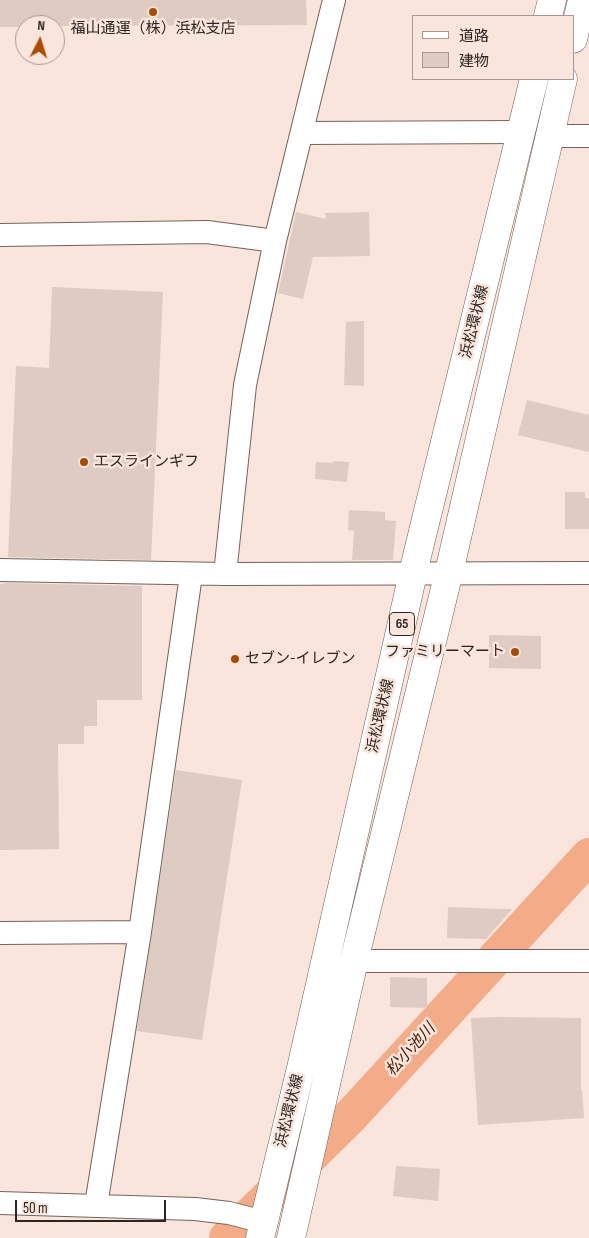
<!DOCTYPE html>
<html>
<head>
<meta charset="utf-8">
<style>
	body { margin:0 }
	#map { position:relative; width:589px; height:1238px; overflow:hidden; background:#f9e5db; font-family:"Sofia Sans Condensed","Noto Sans JP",sans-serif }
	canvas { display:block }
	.legend { position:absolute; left:412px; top:15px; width:162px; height:65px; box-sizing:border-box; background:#f9e5db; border:1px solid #a79891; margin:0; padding:6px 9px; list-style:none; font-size:15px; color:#2c2521 }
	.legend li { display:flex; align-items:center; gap:10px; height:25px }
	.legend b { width:25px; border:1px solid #a79891 }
	.north { position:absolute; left:15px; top:15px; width:50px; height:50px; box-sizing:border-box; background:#f9e5db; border:1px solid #a79891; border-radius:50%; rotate:5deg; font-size:14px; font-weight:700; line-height:20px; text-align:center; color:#2c2521 }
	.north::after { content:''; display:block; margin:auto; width:18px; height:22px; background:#ab4b00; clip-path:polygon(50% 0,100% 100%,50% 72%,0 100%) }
	.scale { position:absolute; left:15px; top:1200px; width:151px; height:22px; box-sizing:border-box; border:2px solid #2c2521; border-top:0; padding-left:6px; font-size:15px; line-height:18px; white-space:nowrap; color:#2c2521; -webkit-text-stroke:4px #f9e5db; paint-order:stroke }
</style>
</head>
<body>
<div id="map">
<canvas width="589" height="1238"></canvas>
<ul class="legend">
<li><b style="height:6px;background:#fff"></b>道路</li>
<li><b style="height:14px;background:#decbc1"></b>建物</li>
</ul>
<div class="north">N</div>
<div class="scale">50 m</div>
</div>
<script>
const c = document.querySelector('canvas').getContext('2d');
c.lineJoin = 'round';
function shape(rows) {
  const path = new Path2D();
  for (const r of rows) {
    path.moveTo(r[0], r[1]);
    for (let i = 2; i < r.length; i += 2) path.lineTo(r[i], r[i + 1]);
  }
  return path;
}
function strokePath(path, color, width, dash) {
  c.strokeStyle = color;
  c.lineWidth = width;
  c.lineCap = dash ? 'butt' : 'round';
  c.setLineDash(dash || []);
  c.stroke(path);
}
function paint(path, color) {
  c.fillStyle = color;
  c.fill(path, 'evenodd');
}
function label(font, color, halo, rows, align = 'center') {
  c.font = font + ' "Sofia Sans Condensed","Noto Sans JP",sans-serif';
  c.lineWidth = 5;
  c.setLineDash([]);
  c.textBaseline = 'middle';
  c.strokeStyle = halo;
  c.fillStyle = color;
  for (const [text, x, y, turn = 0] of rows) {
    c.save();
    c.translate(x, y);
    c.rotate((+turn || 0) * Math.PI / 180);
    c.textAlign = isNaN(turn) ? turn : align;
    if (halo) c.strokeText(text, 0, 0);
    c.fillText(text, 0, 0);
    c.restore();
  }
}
strokePath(shape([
	[227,1238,349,1118,589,856]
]), '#f3ac87', 36);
paint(shape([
	[0,0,306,0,307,25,55,26,55,25,25,25,25,27,0,27],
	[296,212,326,219,325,213,369,212,370,256,313,257,303,299,278,293],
	[52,287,163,292,151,560,8,557,16,366,49,368],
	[364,321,364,386,344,385,346,322],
	[527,400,589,415,589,452,518,435],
	[333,461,349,462,347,482,315,479,316,462,333,463],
	[565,492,585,492,585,498,589,498,589,529,565,529],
	[349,510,385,512,385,520,396,521,393,560,352,560,354,531,348,530],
	[7,583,142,586,142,700,97,700,97,726,84,726,84,744,58,744,59,849,0,850,0,584],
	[489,635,541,636,541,669,489,668],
	[176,770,242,780,202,1040,137,1031],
	[448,907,502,909,512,909,486,939,447,938],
	[390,977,427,978,427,1008,390,1007],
	[497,1017,581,1018,581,1090,582,1090,584,1118,478,1125,471,1018],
	[396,1166,440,1169,438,1201,393,1196]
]), '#decbc1');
const minor = shape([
	[334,0,275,241,245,385,225,574,589,573],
	[302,133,521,132],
	[550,136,589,136],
	[0,235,207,232,275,241],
	[0,570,225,574],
	[0,933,140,932],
	[354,961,589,961],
	[0,1203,195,1209,229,1213,264,1222],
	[96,1205,140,932,191,575]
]);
const major = shape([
	[548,16,552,0],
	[573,39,582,0],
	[260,1238,302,1064,417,556,534,79],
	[291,1238,354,961,449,572,563,79]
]);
strokePath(minor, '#74635a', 24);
strokePath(major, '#74635a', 29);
strokePath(minor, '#fff', 22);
strokePath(major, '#fff', 28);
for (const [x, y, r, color] of [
	[153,12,5,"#ab4b00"],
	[84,462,5,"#ab4b00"],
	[515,652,5,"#ab4b00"],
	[235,659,5,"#ab4b00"]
]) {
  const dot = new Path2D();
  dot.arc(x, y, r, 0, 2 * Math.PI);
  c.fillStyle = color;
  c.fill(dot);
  strokePath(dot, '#f9e5db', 2);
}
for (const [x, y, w] of [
	[402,624,25]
]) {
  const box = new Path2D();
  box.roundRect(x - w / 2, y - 11.5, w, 23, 4);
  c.fillStyle = '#f9e5db';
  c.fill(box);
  strokePath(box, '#2c2521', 1);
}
label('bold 14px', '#2c2521', null, [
	["65",402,624]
]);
label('15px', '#2c2521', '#f9e5db', [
	["福山通運（株）浜松支店",153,29,"center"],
	["エスラインギフ",94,462],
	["ファミリーマート",505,652,"right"],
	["セブン-イレブン",245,659]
], 'left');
label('15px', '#2c2521', '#f9e5db', [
	["浜松環状線",475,322,-76],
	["浜松環状線",381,716,-77],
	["浜松環状線",290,1111,-76]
]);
label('italic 16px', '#471b00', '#f9e5db', [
	["松小池川",411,1050,-48]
]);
</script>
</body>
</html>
